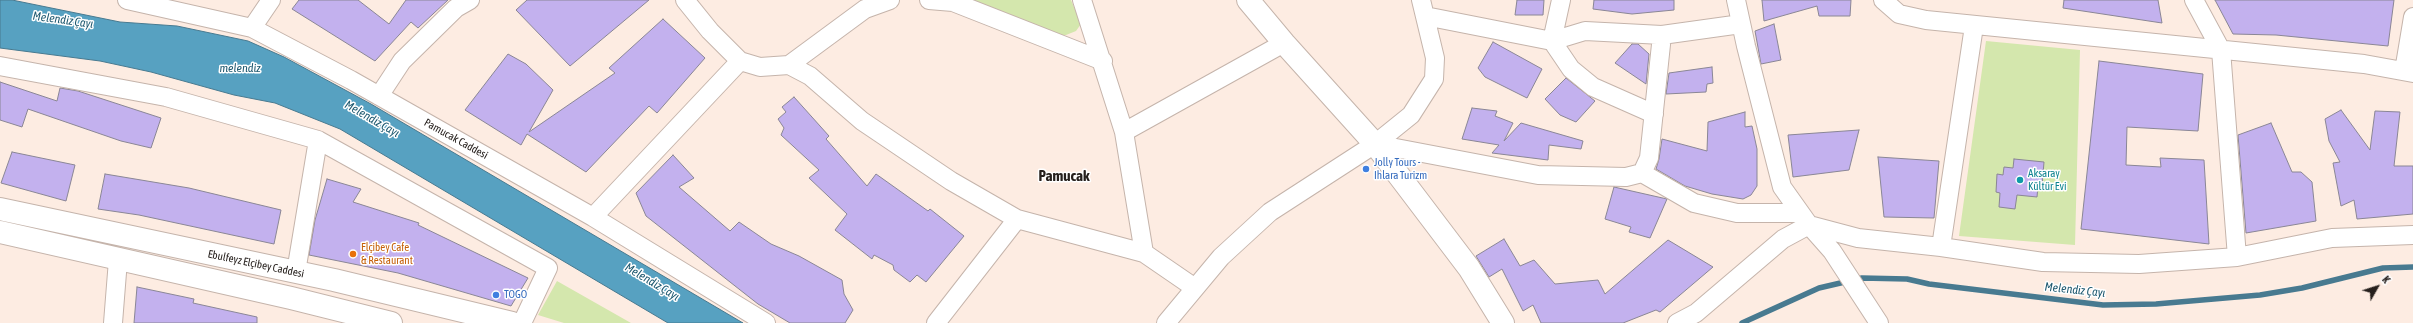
<!DOCTYPE html>
<html>
<head>
<meta charset="utf-8">
<style>
	body { margin:0 }
	#map { position:relative; width:2413px; height:323px; overflow:hidden; background:#fdece2; font-family:"Asap Condensed",sans-serif }
	canvas { display:block }
	.north { position:absolute; left:2357px; top:267px; width:40px; height:40px; -webkit-text-stroke:3px #fff; paint-order:stroke; rotate:51deg; font-size:11px; font-weight:700; line-height:16px; text-align:center; color:#26201d }
	.north::after { content:''; display:block; margin:auto; width:14px; height:18px; background:#26201d; clip-path:polygon(50% 0,100% 100%,50% 72%,0 100%) }
</style>
</head>
<body>
<div id="map">
<canvas width="2413" height="323"></canvas>
<div class="north">K</div>
</div>
<script>
const c = document.querySelector('canvas').getContext('2d');
c.lineJoin = 'round';
function paint(path, color) {
  c.fillStyle = color;
  c.fill(path, 'evenodd');
}
function shape(rows) {
  const path = new Path2D();
  for (const r of rows) {
    path.moveTo(r[0], r[1]);
    for (let i = 2; i < r.length; i += 2) path.lineTo(r[i], r[i + 1]);
  }
  return path;
}
function strokePath(path, color, width, dash) {
  c.strokeStyle = color;
  c.lineWidth = width;
  c.lineCap = dash ? 'butt' : 'round';
  c.setLineDash(dash || []);
  c.stroke(path);
}
function label(font, color, halo, rows, align = 'center') {
  c.font = font + ' "Asap Condensed",sans-serif';
  c.lineWidth = 3;
  c.setLineDash([]);
  c.textBaseline = 'middle';
  c.strokeStyle = halo;
  c.fillStyle = color;
  for (const [text, x, y, turn = 0] of rows) {
    c.save();
    c.translate(x, y);
    c.rotate((+turn || 0) * Math.PI / 180);
    c.textAlign = isNaN(turn) ? turn : align;
    if (halo) c.strokeText(text, 0, 0);
    c.fillText(text, 0, 0);
    c.restore();
  }
}
paint(shape([
	[972,0,1071,0,1081,24,1076,31,1066,35,1060,35],
	[1986,41,2080,50,2075,245,1959,236],
	[557,281,631,323,564,323,538,315]
]), '#d4e7ad');
const water = shape([
	[0,0,12,0,120,22,177,26,248,41,284,57,371,104,743,323,668,323,340,129,275,103,234,95,151,72,100,61,0,48,0,0]
]);
paint(water, '#57a1c1');
strokePath(water, '#487a90', 1);
strokePath(shape([
	[1742,323,1819,288,1862,278,1907,279,1929,284,2103,305,2156,304,2260,295,2302,288,2383,268,2413,267]
]), '#487a90', 5.5);
const building = shape([
	[299,0,358,0,389,24,406,0,448,0,418,28,411,22,375,61,292,9,299,0],
	[527,0,649,0,570,66,516,10,527,0],
	[1517,0,1544,0,1543,15,1515,15,1517,0],
	[1594,0,1674,0,1674,10,1632,14,1593,9,1594,0],
	[1762,0,1851,0,1850,16,1819,16,1817,6,1764,21,1762,0],
	[2064,0,2158,0,2162,23,2063,8,2064,0],
	[2215,0,2394,0,2388,46,2276,35,2233,34,2215,0],
	[663,19,705,58,657,113,649,106,586,172,527,134,521,145,465,110,508,54,526,64,553,90,529,132,615,73,609,68,663,19],
	[1774,24,1781,60,1761,64,1755,31,1774,24],
	[1493,42,1542,69,1527,98,1485,77,1478,68,1493,42],
	[1632,44,1638,44,1649,54,1646,84,1615,63,1632,44],
	[2099,61,2203,74,2198,131,2127,127,2126,165,2161,167,2160,158,2204,160,2209,244,2081,229,2099,61],
	[1712,67,1713,83,1707,84,1706,92,1666,94,1669,73,1712,67],
	[1566,78,1595,101,1576,122,1560,115,1545,99,1566,78],
	[0,82,57,101,60,88,78,91,161,118,151,148,121,141,28,109,22,127,0,120,0,82],
	[794,97,829,136,826,139,867,186,876,174,928,211,930,209,964,236,926,282,917,275,910,282,894,270,893,265,874,255,872,259,835,230,847,214,809,178,819,170,781,135,784,128,778,119,786,112,782,107,794,97],
	[1472,108,1497,111,1495,116,1513,123,1504,141,1521,123,1583,141,1581,149,1549,145,1548,160,1492,153,1499,145,1462,139,1472,108],
	[2341,110,2370,150,2375,111,2400,112,2394,166,2413,166,2413,214,2357,219,2354,200,2341,206,2333,163,2340,162,2329,141,2325,119,2341,110],
	[1745,112,1745,127,1752,126,1757,149,1757,186,1751,195,1743,199,1712,194,1685,186,1656,169,1659,159,1662,139,1707,151,1708,122,1745,112],
	[2271,123,2292,172,2301,172,2312,182,2316,221,2246,233,2238,135,2271,123],
	[1859,130,1849,170,1793,177,1788,135,1859,130],
	[12,152,75,165,66,201,1,183,12,152],
	[673,155,694,178,679,187,730,231,739,222,771,244,799,256,842,280,844,294,853,310,845,323,790,323,758,304,646,216,636,193,673,155],
	[1878,157,1939,161,1934,218,1884,217,1878,157],
	[2014,159,2044,162,2042,186,2038,186,2037,197,2017,195,2015,209,1999,207,2000,193,1996,192,1997,174,2003,175,2004,167,2013,168,2014,159],
	[105,174,189,188,281,210,274,244,139,215,98,209,105,174],
	[327,179,361,189,353,202,419,223,418,225,528,278,511,306,398,273,309,255,315,220,327,179],
	[1614,187,1667,199,1650,238,1629,232,1631,227,1605,219,1614,187],
	[1504,239,1520,266,1534,260,1555,284,1598,280,1605,294,1668,240,1713,267,1660,312,1656,310,1623,323,1541,323,1533,305,1523,311,1502,269,1489,277,1476,256,1504,239],
	[137,287,194,299,193,303,257,317,257,323,134,323,137,287]
]);
paint(building, '#c3b1ee');
strokePath(building, '#8a8695', 1);
const street = shape([
	[127,0,252,28,351,80,593,217,766,323],
	[685,0,710,31,740,61,760,67,789,65,810,76,862,121,951,181,1017,219,1144,253,1195,288],
	[929,0,953,2,1103,61],
	[1082,0,1124,132,1144,253],
	[1561,0,1552,41,1585,31,1662,35],
	[1736,0,1746,46,1782,187,1809,225,1832,251,1879,323],
	[1883,0,1899,14,1926,20,2364,64,2413,73],
	[2194,0,2221,50,2237,257],
	[1425,16,1552,41,1571,69,1593,87,1654,114],
	[252,28,271,0],
	[789,65,865,9,890,0],
	[0,66,166,97,318,140,548,268,522,323],
	[2404,71,2413,17],
	[379,96,402,61,456,8,470,0],
	[1124,132,1284,43],
	[1375,144,1538,175,1626,177,1642,173,1694,203,1737,213,1800,213],
	[1642,173,1649,158,1662,35,1741,24],
	[593,217,740,61],
	[1941,247,1974,26],
	[296,272,318,140],
	[113,323,118,260],
	[936,323,1017,219],
	[1166,323,1221,257,1270,212,1375,144,1411,115,1434,79,1435,58,1421,0],
	[1677,323,1696,313,1783,239,1809,225,1858,238,1941,247,2043,262,2139,264,2237,257,2332,238,2413,235]
]);
const secondary = shape([
	[1248,0,1284,43,1375,144,1469,268,1503,323],
	[0,209,334,280,512,323],
	[0,232,291,298,391,323]
]);
strokePath(street, '#c5b4ab', 20);
strokePath(secondary, '#c5b4ab', 24);
strokePath(street, '#fff', 18);
strokePath(secondary, '#fff', 22);
for (const [x, y, r, color] of [
	[1366,169,4,"#3f7fe0"],
	[2020,180,4,"#0f9aa8"],
	[353,254,4,"#e8710a"],
	[496,295,4,"#3f7fe0"]
]) {
  const dot = new Path2D();
  dot.arc(x, y, r, 0, 2 * Math.PI);
  c.fillStyle = color;
  c.fill(dot);
  strokePath(dot, '#fff', 1.5);
}
label('11px', '#26201d', '#fff', [
	["Pamucak Caddesi",456,139,29],
	["Ebulfeyz Elçibey Caddesi",256,264,12]
]);
label('11px', '#366cbe', '#fff', [
	["Jolly Tours -",1374,163],
	["Ihlara Turizm",1374,176],
	["TOGO",504,295]
], 'left');
label('11px', '#0d838f', '#fff', [
	["Aksaray",2028,174],
	["Kültür Evi",2028,187]
], 'left');
label('11px', '#c56008', '#fff', [
	["Elçibey Cafe",361,248],
	["& Restaurant",361,261]
], 'left');
label('italic 12px', '#1d586f', '#fff', [
	["Melendiz Çayı",63,20,8],
	["melendiz",240,68],
	["Melendiz Çayı",372,119,30],
	["Melendiz Çayı",652,282,31],
	["Melendiz Çayı",2075,290,6]
]);
label('bold 15px', '#26201d', '#fff', [
	["Pamucak",1064,176]
]);
</script>
</body>
</html>
